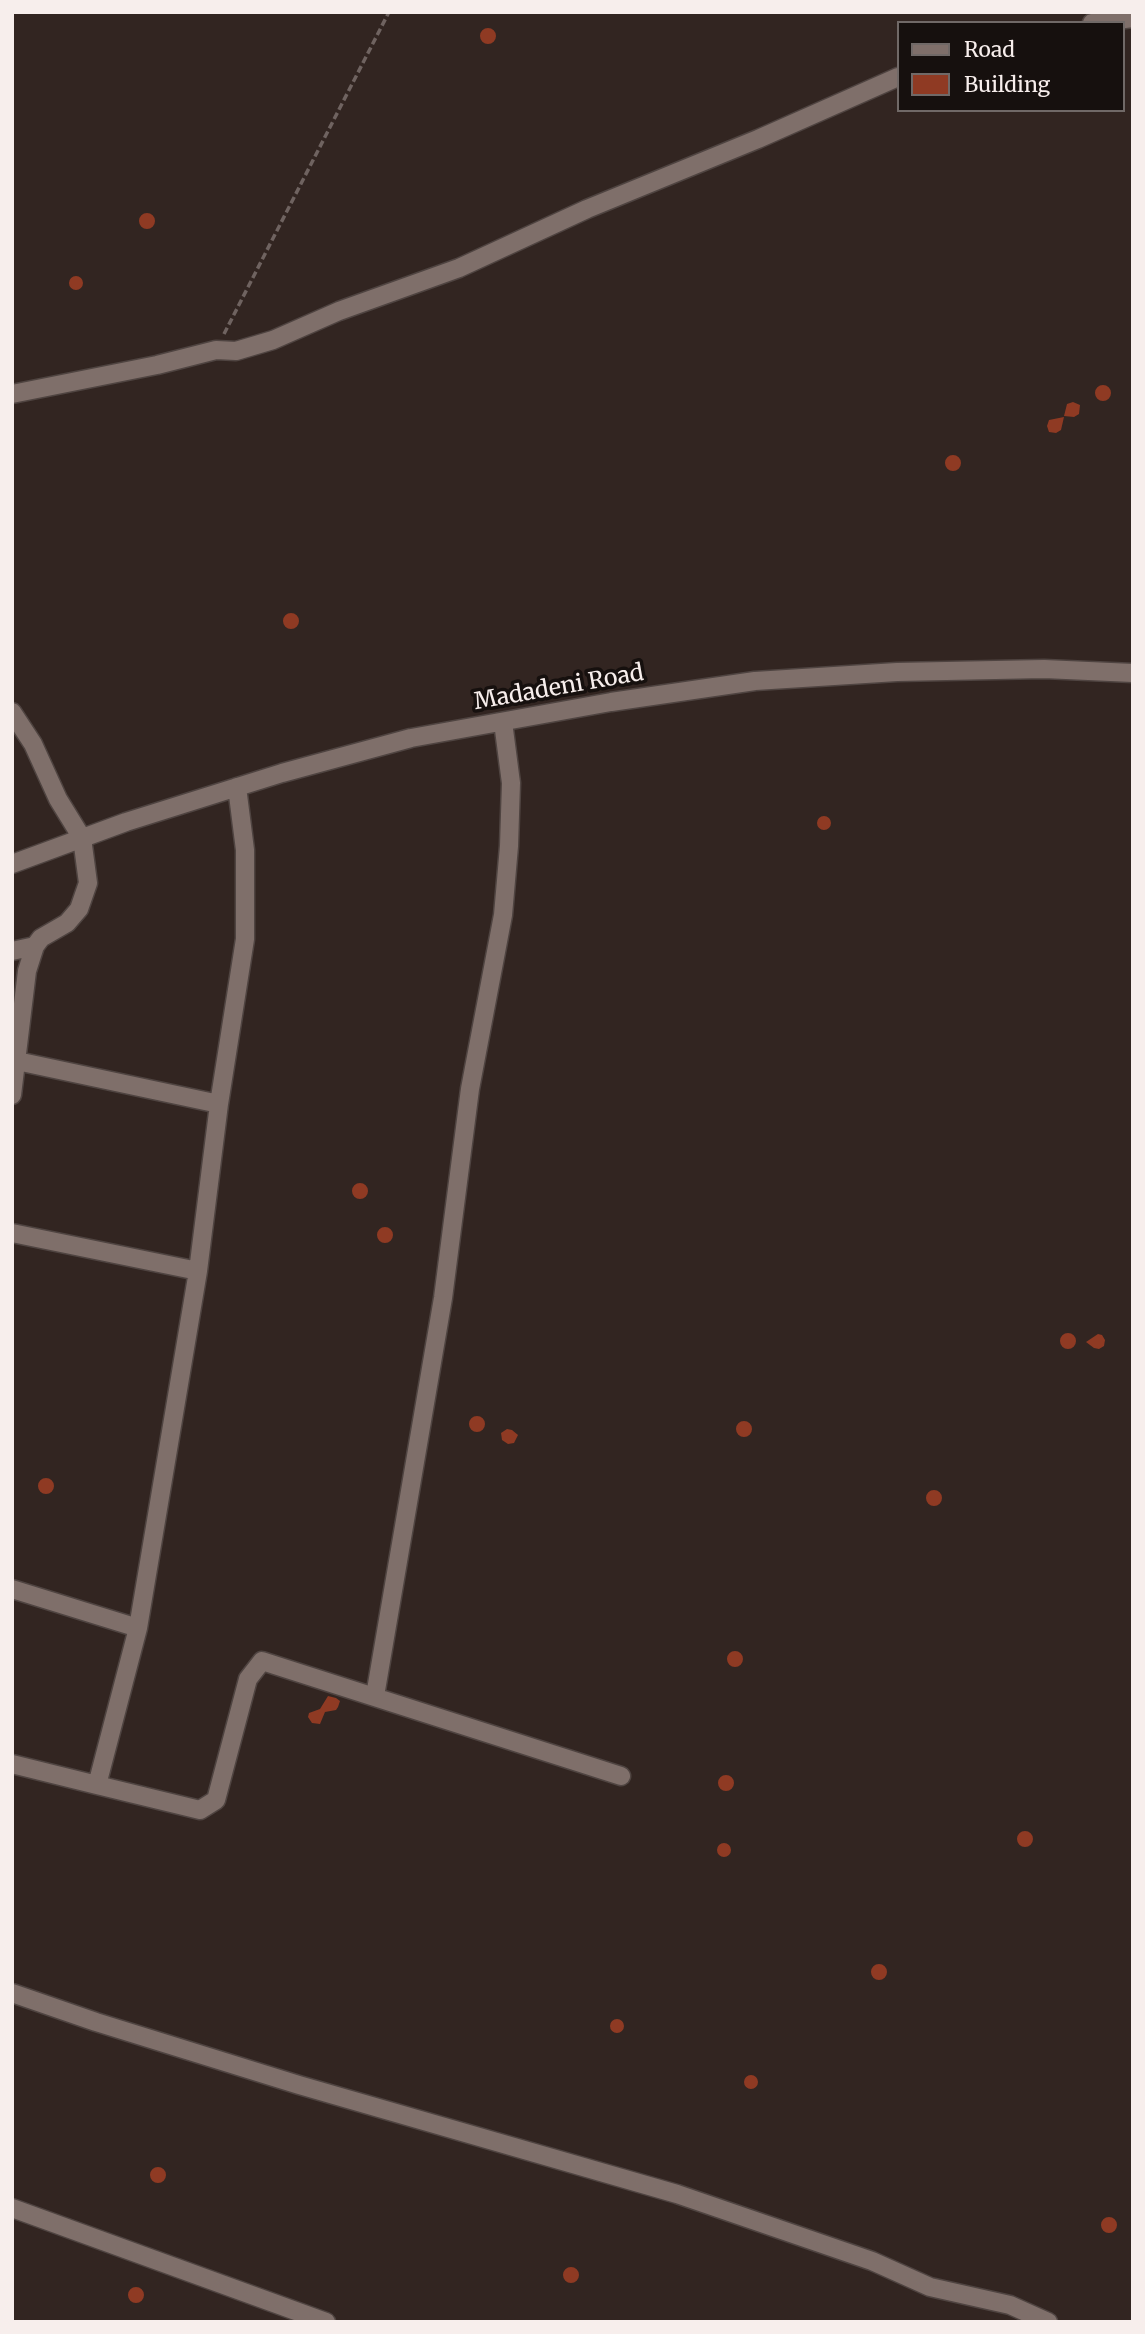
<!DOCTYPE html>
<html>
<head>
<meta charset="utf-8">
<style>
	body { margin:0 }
	#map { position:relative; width:1145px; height:2334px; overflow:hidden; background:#322521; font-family:Merriweather,serif }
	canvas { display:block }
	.frame { position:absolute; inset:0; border:14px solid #f7eeec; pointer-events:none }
	.legend { position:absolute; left:897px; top:21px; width:228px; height:91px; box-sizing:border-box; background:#16100e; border:2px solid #706967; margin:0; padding:9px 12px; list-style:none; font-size:21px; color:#f7eeec }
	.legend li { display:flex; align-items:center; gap:14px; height:35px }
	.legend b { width:35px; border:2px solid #706967 }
</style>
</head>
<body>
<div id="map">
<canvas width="1145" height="2334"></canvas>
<div class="frame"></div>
<ul class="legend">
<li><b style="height:9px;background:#7f6f6a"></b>Road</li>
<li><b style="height:19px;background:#8f3a23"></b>Building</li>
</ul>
</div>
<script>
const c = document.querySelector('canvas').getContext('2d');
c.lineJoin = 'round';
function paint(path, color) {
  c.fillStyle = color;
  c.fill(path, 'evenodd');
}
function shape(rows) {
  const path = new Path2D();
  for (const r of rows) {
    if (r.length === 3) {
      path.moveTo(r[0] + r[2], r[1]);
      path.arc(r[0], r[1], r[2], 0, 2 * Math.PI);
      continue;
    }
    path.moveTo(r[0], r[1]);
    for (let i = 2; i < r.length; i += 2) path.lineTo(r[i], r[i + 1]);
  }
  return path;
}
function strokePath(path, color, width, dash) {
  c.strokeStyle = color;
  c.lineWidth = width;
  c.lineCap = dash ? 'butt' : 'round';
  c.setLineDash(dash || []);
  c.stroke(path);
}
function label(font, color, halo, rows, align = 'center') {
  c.font = font + ' Merriweather,serif';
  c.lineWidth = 7;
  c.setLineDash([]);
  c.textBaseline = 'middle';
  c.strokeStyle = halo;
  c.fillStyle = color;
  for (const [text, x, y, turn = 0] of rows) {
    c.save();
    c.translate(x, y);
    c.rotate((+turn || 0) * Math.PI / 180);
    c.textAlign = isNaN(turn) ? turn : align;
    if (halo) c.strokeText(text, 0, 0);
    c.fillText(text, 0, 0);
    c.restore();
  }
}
paint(shape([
	[488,36,8],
	[147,221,8],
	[76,283,7],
	[1103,393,8],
	[1073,402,1080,405,1079,414,1074,417,1064,416,1067,404],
	[1064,417,1061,430,1056,433,1049,432,1047,426,1049,420],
	[953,463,8],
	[291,621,8],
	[824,823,7],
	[360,1191,8],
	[385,1235,8],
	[1068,1341,8],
	[1098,1334,1102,1335,1105,1340,1104,1346,1099,1349,1094,1348,1086,1342],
	[477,1424,8],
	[744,1429,8],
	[507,1429,512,1430,518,1435,514,1443,508,1444,502,1440,501,1433],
	[46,1486,8],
	[934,1498,8],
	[735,1659,8],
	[328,1696,336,1698,340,1701,338,1707,336,1710,325,1712,320,1724,312,1723,308,1717,309,1713,320,1709],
	[726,1783,8],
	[1025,1839,8],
	[724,1850,7],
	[879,1972,8],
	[617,2026,7],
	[751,2082,7],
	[158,2175,8],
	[1109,2225,8],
	[571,2275,8],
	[136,2295,8]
]), '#8f3a23');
const minor = shape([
	[1092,23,1133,18],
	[12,394,157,365,216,350,236,351,273,340,339,311,459,268,587,209,758,139,898,77],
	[12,712,33,744,58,799,82,838,88,883,79,909,67,923,41,938,35,946,27,971,12,1095],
	[12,864,126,822,282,773,411,738,611,702,755,681,897,672,1044,669,1133,673],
	[12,951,35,946],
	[17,1061,219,1104,245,939,245,850,237,787],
	[12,1233,198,1271,219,1104],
	[12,1589,138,1628,198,1271],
	[375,1696,443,1298,470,1089,503,915,509,846,511,783,503,722],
	[12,1764,97,1785,138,1628],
	[97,1785,200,1810,216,1800,248,1679,262,1661,621,1776],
	[12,1993,96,2022,299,2085,677,2194,872,2261,930,2287,1010,2305,1048,2322],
	[12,2208,326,2322]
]);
strokePath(minor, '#4f4441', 21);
strokePath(shape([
	[224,334,389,12]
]), '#6f6360', 3.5, [7, 3.5]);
strokePath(minor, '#7f6f6a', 18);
label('23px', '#f7eeec', '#16100e', [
	["Madadeni Road",559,688,-10]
]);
</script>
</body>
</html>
